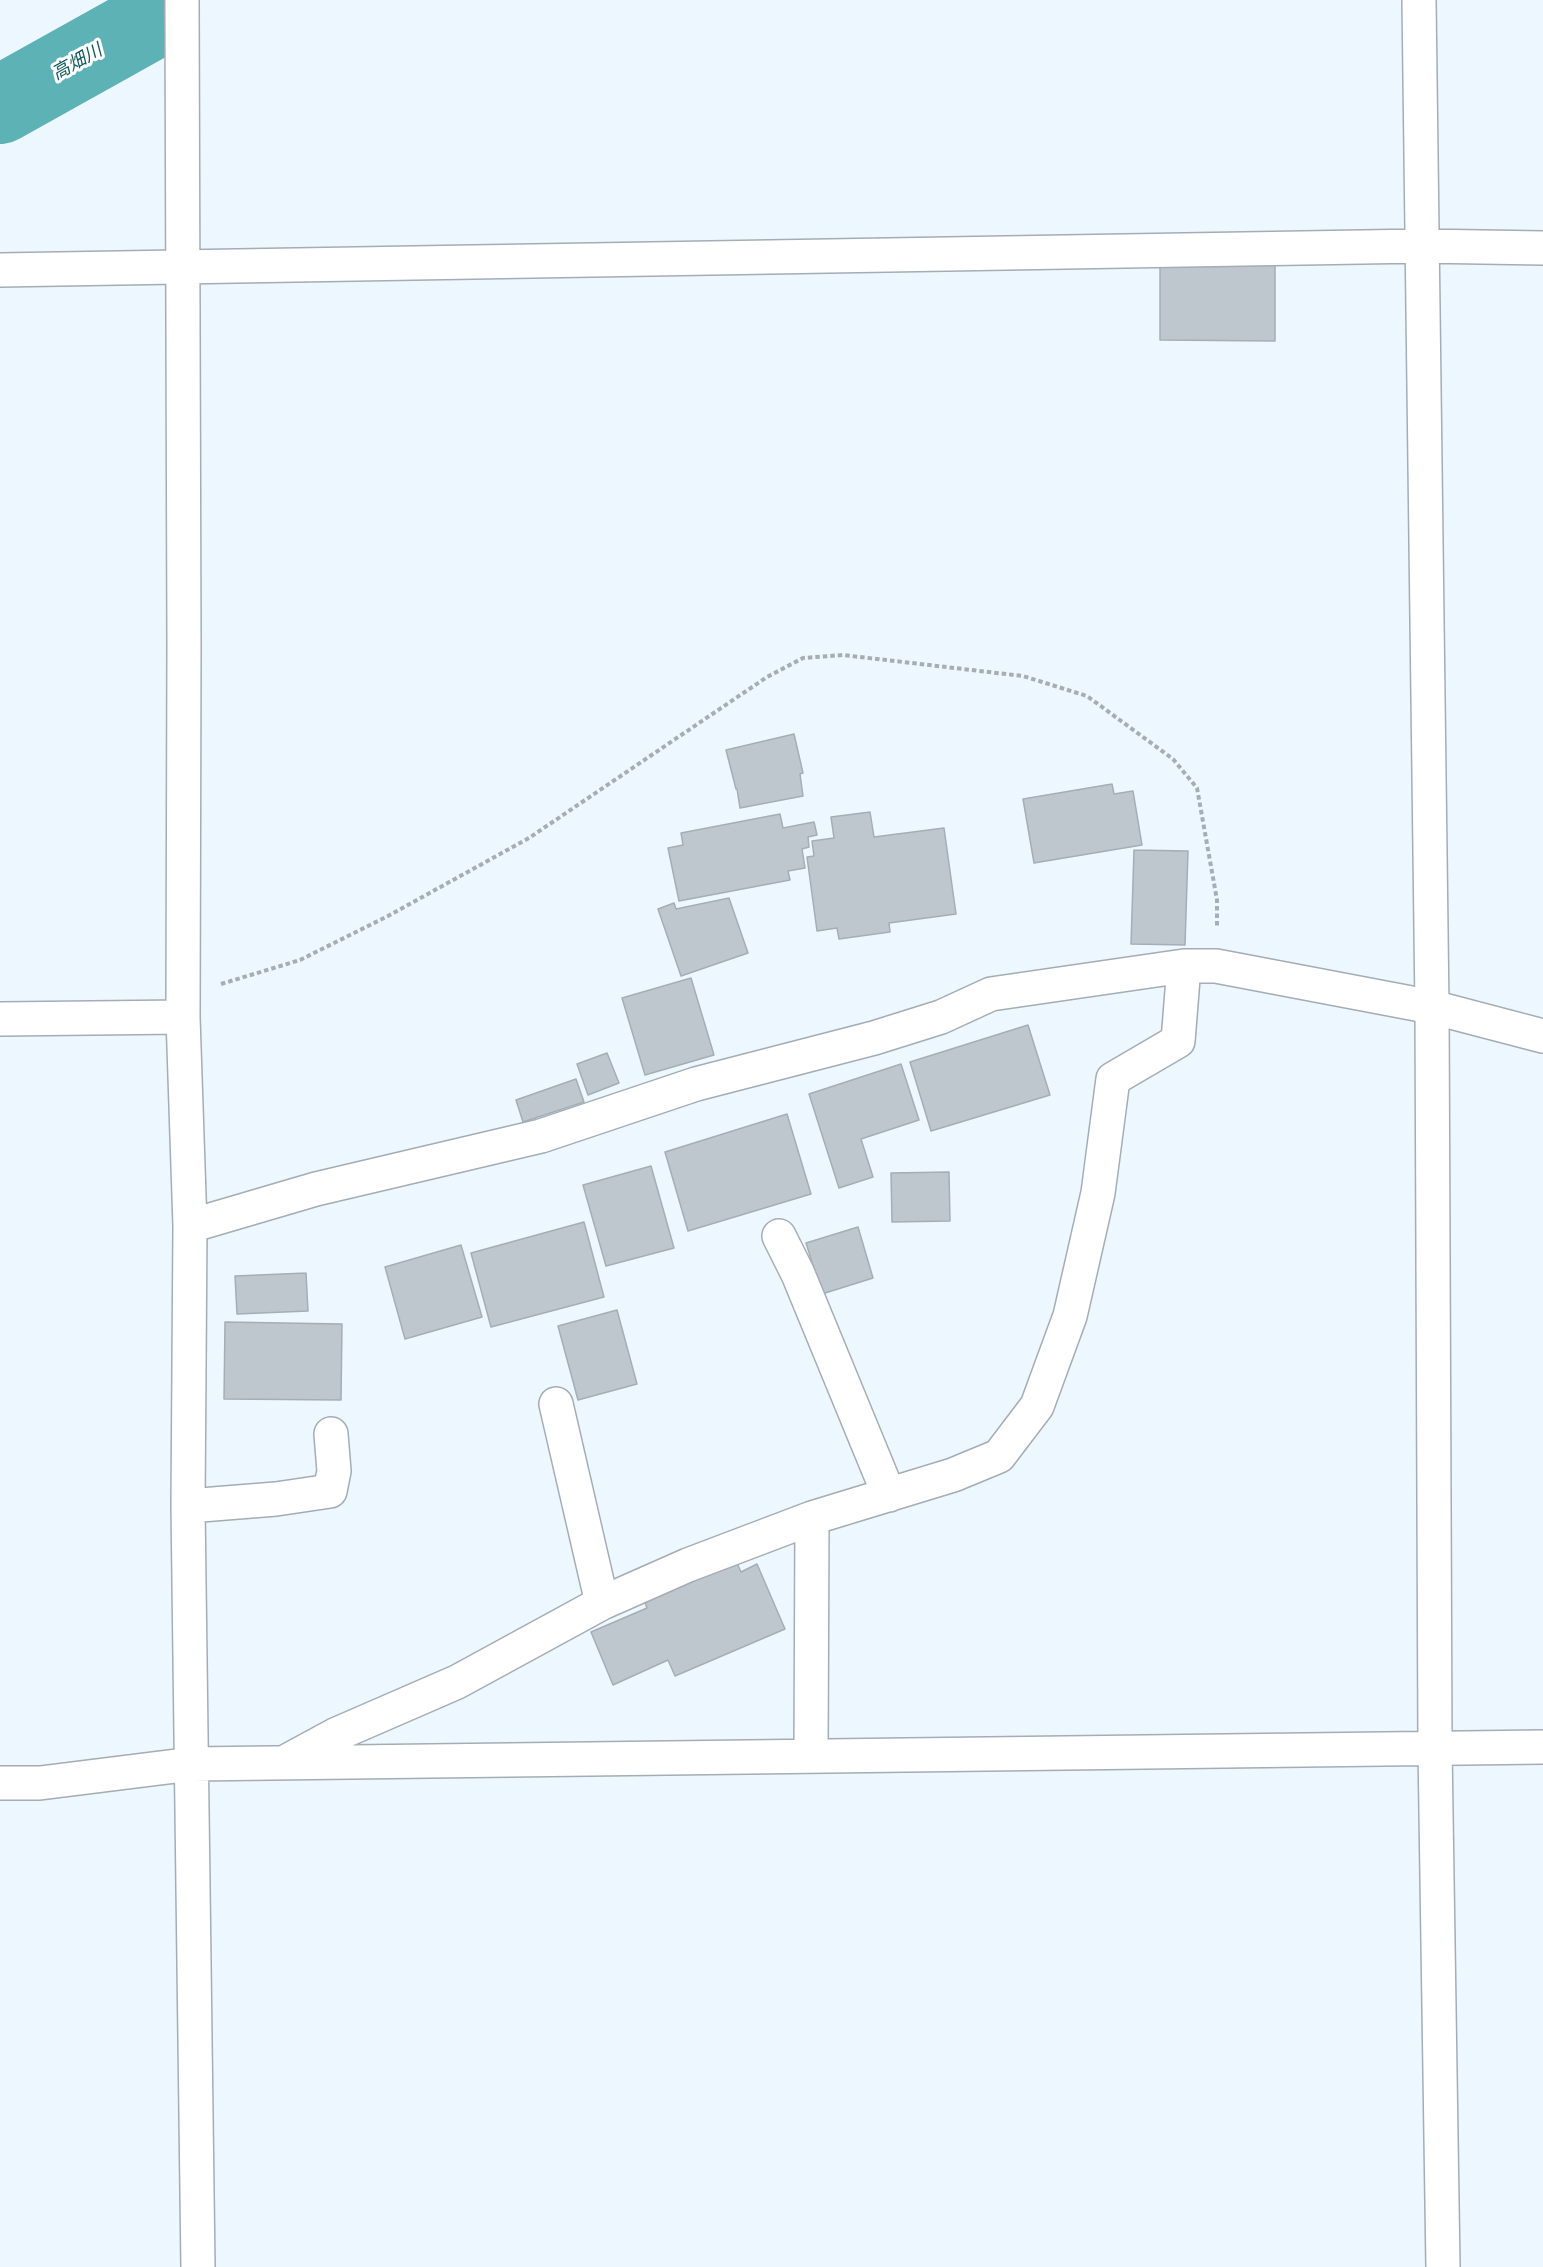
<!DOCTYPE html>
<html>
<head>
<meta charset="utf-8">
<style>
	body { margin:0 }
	canvas { display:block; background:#edf7ff }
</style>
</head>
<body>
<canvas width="1543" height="2267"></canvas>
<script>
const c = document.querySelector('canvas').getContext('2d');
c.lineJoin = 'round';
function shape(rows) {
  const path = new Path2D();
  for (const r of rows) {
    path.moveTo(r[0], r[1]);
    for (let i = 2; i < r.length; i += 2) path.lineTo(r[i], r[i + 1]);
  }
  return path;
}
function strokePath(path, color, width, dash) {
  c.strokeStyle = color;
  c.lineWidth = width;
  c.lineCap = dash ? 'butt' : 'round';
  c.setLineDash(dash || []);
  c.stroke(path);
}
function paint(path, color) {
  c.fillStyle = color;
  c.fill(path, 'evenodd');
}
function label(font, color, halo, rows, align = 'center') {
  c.font = font + ' "Public Sans","Noto Sans JP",sans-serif';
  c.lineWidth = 6;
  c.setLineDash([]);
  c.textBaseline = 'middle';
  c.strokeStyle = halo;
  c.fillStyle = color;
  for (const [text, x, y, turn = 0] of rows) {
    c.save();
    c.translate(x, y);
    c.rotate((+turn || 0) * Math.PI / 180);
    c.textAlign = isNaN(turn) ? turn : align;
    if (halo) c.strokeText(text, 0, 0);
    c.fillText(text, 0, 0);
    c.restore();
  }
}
strokePath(shape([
	[0,105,154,19]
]), '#5db2b5', 78);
const building = shape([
	[1160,260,1275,261,1275,341,1160,340,1160,260],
	[794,734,803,773,800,774,803,796,740,808,737,789,736,789,726,750,794,734],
	[1112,784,1114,794,1133,791,1142,845,1034,863,1023,799,1112,784],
	[870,812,874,837,944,828,956,914,889,923,890,932,839,939,837,928,817,931,807,857,814,856,812,841,834,838,831,817,870,812],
	[780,814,783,828,814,822,817,835,808,837,809,847,802,849,805,868,788,871,790,880,679,901,668,848,683,845,681,833,780,814],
	[1134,850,1188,851,1185,945,1131,944,1134,850],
	[729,898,748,953,681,976,658,909,674,903,676,909,729,898],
	[691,978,714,1055,645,1075,622,998,691,978],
	[1028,1025,1050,1095,931,1131,910,1062,1028,1025],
	[607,1053,619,1083,588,1095,577,1064,607,1053],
	[901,1064,919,1120,861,1139,873,1177,839,1188,809,1094,901,1064],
	[576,1079,584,1102,523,1122,516,1100,576,1079],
	[787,1114,811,1194,688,1231,665,1152,787,1114],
	[651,1166,674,1248,606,1266,583,1185,651,1166],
	[949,1172,950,1221,892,1222,891,1173,949,1172],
	[584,1222,604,1297,491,1327,471,1253,584,1222],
	[858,1227,873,1278,822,1294,806,1243,858,1227],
	[461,1245,482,1317,405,1339,385,1267,461,1245],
	[306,1273,308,1311,237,1314,235,1276,306,1273],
	[617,1310,637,1384,578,1400,558,1326,617,1310],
	[225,1322,342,1324,341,1400,224,1399,225,1322],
	[733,1554,741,1572,757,1564,785,1629,675,1676,668,1660,613,1685,591,1632,647,1608,644,1600,733,1554]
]);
paint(building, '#bec7ce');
strokePath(building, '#a5aeb6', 1.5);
const minor = shape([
	[182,0,184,645,183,1017,190,1226,188,1506,198,2267],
	[1419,0,1432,1007,1435,1748,1443,2267],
	[0,270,1421,246,1543,248],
	[0,1019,183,1017],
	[190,1226,316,1189,541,1136,696,1084,874,1038,941,1017,991,994,1184,966,1216,966,1432,1007,1543,1036],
	[779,1236,798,1274,889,1495],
	[556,1404,602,1603],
	[188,1506,276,1499,330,1491,334,1471,331,1434],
	[811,1756,812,1518],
	[287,1761,335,1735,457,1682,602,1603,688,1565,812,1518,953,1475,999,1456,1037,1406,1070,1316,1098,1193,1113,1079,1178,1041,1184,966],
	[0,1783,40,1783,192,1764,1543,1747]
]);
strokePath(minor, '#a4adb5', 36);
strokePath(shape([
	[221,984,300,960,388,916,529,838,767,677,803,658,843,655,1023,676,1087,696,1173,759,1197,788,1217,900,1217,927]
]), '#a6aeb4', 4, [4.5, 3]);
strokePath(minor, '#fff', 33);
label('italic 18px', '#0d595b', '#fff', [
	["高畑川",77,62,-29]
]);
</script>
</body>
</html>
